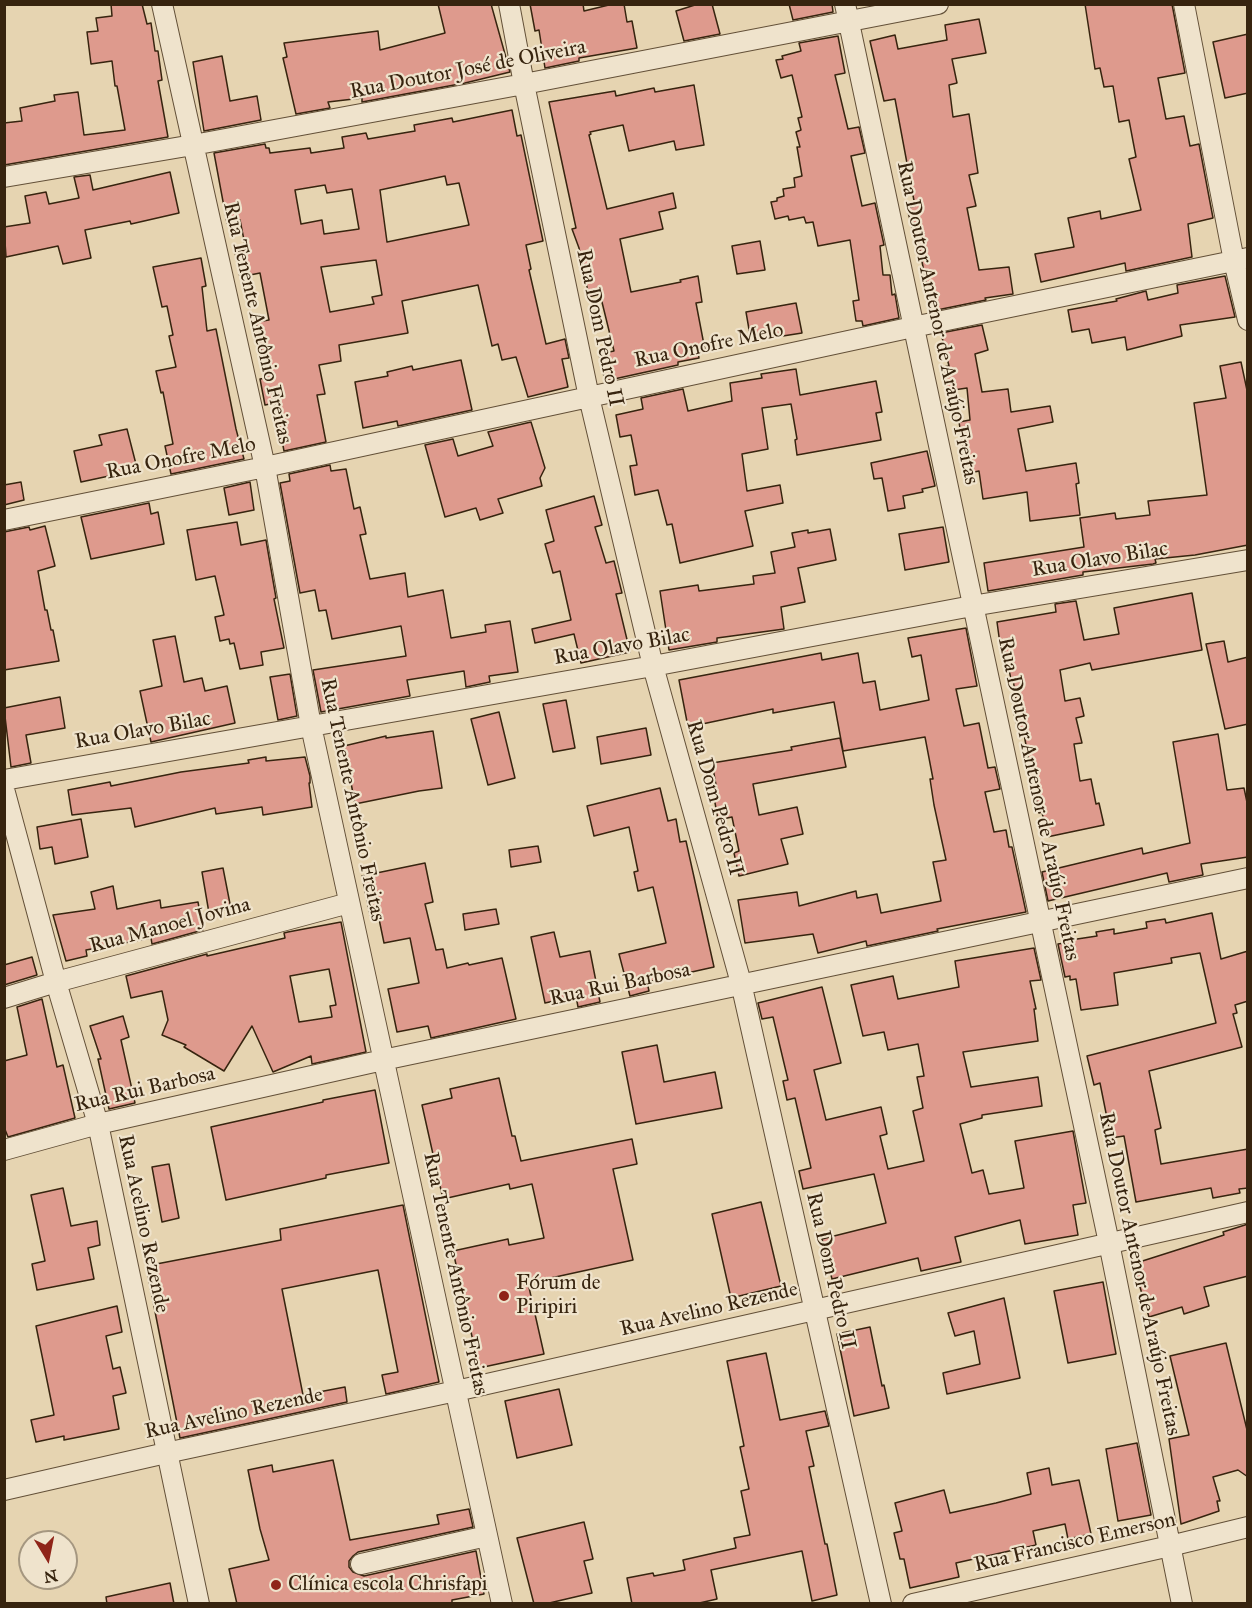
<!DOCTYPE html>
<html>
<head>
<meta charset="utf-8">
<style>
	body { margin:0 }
	#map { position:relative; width:1252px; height:1608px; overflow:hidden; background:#e6d4b1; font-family:"IM FELL Great Primer",serif }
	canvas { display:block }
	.frame { position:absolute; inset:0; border:6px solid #37240f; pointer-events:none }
	.north { position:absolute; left:18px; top:1530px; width:60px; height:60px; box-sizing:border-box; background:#efe3cc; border:2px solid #a59780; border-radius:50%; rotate:170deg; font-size:16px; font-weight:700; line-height:24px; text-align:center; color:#37240f }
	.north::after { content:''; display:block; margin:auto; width:21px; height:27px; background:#8f2418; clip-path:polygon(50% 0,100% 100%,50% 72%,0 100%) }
</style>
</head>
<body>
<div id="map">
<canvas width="1252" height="1608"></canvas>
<div class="frame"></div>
<div class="north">N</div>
</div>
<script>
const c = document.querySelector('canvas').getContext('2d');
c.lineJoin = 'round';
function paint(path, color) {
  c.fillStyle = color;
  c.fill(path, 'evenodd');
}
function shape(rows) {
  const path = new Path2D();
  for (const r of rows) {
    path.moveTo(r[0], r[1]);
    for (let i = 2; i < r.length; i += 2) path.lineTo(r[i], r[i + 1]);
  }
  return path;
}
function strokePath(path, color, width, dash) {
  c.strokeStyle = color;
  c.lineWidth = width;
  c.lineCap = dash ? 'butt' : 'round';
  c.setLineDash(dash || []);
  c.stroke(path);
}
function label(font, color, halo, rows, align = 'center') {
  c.font = font + ' "IM FELL Great Primer",serif';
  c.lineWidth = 4.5;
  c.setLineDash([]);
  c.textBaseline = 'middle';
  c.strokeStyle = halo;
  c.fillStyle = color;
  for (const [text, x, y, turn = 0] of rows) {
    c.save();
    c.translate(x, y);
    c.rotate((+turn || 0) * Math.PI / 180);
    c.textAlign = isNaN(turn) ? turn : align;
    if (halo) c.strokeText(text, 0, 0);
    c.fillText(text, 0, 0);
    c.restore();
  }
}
const building = shape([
	[111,4,142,4,147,24,151,23,155,51,158,51,162,80,158,81,168,137,4,165,4,123,22,121,20,108,55,101,54,95,78,92,84,135,125,130,117,86,115,86,112,61,91,64,87,32,98,31,96,18,112,16,111,4],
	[438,4,491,4,510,72,465,83,362,102,362,98,328,102,330,108,296,114,283,58,287,57,284,43,378,31,380,50,445,33,438,4],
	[530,4,583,4,584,11,613,4,624,4,627,22,632,21,637,48,579,58,579,61,545,68,539,30,535,31,530,4],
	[698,4,712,4,720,34,684,41,676,11,698,4],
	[789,4,832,4,833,12,793,20,789,4],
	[1085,4,1172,4,1185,73,1158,78,1166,119,1184,116,1190,146,1199,144,1213,218,1188,224,1192,257,1126,271,1125,263,1041,282,1035,254,1074,247,1068,218,1100,211,1101,219,1141,210,1129,159,1136,157,1129,120,1119,122,1113,86,1104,87,1100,68,1095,69,1085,4],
	[979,19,986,53,952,59,957,83,949,85,953,117,969,114,978,173,969,175,976,206,967,208,979,270,1009,267,1013,294,985,298,986,300,932,311,918,242,916,243,907,208,915,206,895,99,884,101,870,41,895,35,898,49,947,40,945,25,979,19],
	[1248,34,1248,93,1225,98,1213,42,1248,34],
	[838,36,845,73,835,75,848,129,859,127,865,153,851,156,862,206,875,203,884,245,880,246,883,275,890,275,892,295,895,294,899,318,863,326,862,321,856,321,853,301,859,300,850,240,818,246,813,222,806,223,804,217,789,220,788,216,775,219,771,202,777,201,777,198,784,196,783,189,795,187,794,178,802,176,797,147,800,147,796,132,801,130,798,118,802,117,792,75,781,78,776,60,783,59,782,56,801,51,799,43,838,36],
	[222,56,230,101,257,96,261,120,204,131,193,62,222,56],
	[694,85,704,145,676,150,674,141,629,151,623,125,590,132,591,134,589,135,607,209,673,193,676,208,659,212,663,229,620,239,631,292,681,282,680,280,698,276,702,302,696,303,705,350,698,352,699,358,678,362,678,365,605,381,599,354,614,351,600,294,589,297,579,248,572,229,576,228,549,102,615,91,616,96,654,88,655,92,694,85],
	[512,110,517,136,521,135,543,241,526,245,531,269,529,270,546,344,565,339,569,358,562,359,568,387,528,397,516,357,502,360,498,344,492,346,478,285,402,301,408,333,339,345,341,361,319,365,325,394,317,395,326,442,284,451,275,403,265,405,260,379,266,378,256,322,269,320,260,273,240,277,235,252,246,250,240,220,227,223,214,153,265,144,266,148,269,148,270,153,310,148,311,153,344,148,342,137,366,133,368,139,415,131,414,125,452,118,453,122,512,110],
	[445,176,447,185,459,183,469,225,387,242,380,190,445,176],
	[325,185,327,193,352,189,359,229,324,234,322,220,301,224,295,190,325,185],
	[376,260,382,295,372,297,374,304,330,312,321,267,376,260],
	[170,172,179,213,131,224,130,221,85,230,91,258,63,264,58,246,6,257,4,227,30,223,25,196,46,192,49,204,79,198,74,177,90,175,93,190,170,172],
	[760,241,765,270,737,274,732,246,760,241],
	[201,258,206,286,202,287,207,331,216,329,236,429,244,459,171,474,165,446,173,444,163,392,161,393,156,371,176,367,169,336,173,335,167,306,162,307,153,267,201,258],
	[1225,276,1235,317,1180,325,1182,336,1127,350,1125,337,1092,343,1089,329,1072,332,1068,310,1117,301,1116,299,1146,291,1148,300,1178,293,1177,285,1225,276],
	[796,303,802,333,751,341,746,312,796,303],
	[982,325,988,350,975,354,982,392,1008,389,1011,412,1050,406,1053,422,1018,429,1026,471,1076,463,1079,483,1076,484,1080,515,1030,521,1027,492,983,499,979,471,970,473,965,446,963,446,959,422,970,420,967,388,947,391,943,367,949,366,941,333,982,325],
	[461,360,472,410,398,426,397,421,363,428,355,382,388,376,387,372,412,366,413,370,461,360],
	[1241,362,1248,395,1248,545,1195,555,1155,559,1156,563,1153,564,1083,572,1083,575,988,591,984,563,1084,547,1080,518,1115,513,1116,519,1150,515,1148,501,1207,495,1194,403,1226,398,1220,366,1241,362],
	[796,369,800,395,876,381,882,412,876,413,881,440,797,455,795,440,797,439,791,404,762,408,768,449,742,454,747,491,780,485,783,503,745,511,753,546,680,563,672,524,667,525,658,490,635,495,630,466,637,465,631,435,620,437,616,415,643,409,641,398,683,389,688,411,732,401,730,383,762,378,761,374,796,369],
	[531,422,545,468,540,478,542,486,498,499,503,513,480,520,476,508,445,517,425,445,453,439,458,456,493,446,488,432,531,422],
	[127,429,138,472,110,479,109,476,81,482,74,451,102,445,99,435,127,429],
	[927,451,935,486,922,489,923,492,903,496,905,508,888,511,882,478,874,479,871,463,927,451],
	[330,465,331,471,346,469,354,509,360,507,366,534,360,535,370,579,405,573,408,597,443,590,451,638,486,632,485,625,510,621,518,672,489,676,490,682,466,687,464,671,407,680,410,696,321,712,313,670,406,656,401,626,332,639,326,610,319,611,315,590,300,593,280,483,290,481,289,474,330,465],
	[21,482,24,500,4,505,4,485,21,482],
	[250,482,254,510,229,515,224,488,250,482],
	[594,496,602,525,595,527,606,563,614,561,622,593,616,594,630,652,581,663,574,634,535,643,532,629,571,620,560,571,553,573,545,544,554,541,546,510,594,496],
	[149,503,151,514,158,512,164,544,91,559,81,517,149,503],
	[237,522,241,545,266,540,276,598,274,599,284,648,261,652,263,665,240,669,234,643,230,644,229,639,220,641,215,617,224,615,215,576,196,580,187,530,237,522],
	[45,526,55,566,38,571,45,610,47,610,51,630,53,630,59,661,4,670,4,532,29,527,30,530,45,526],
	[943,527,949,562,905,570,899,534,943,527],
	[830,529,836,560,798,568,805,602,781,607,784,629,717,638,717,642,669,650,660,591,698,585,699,591,754,584,753,576,775,573,771,552,795,547,792,533,808,530,808,533,830,529],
	[1192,593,1202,650,1092,670,1090,663,1060,670,1065,701,1080,698,1084,716,1076,718,1082,743,1074,744,1080,781,1091,779,1096,804,1099,803,1104,825,1047,837,1042,812,1039,813,1033,780,1030,780,1027,761,1029,761,1023,729,1018,730,1014,713,1018,712,1013,679,1011,679,1003,643,1000,644,997,622,1056,612,1055,604,1076,601,1084,640,1119,634,1114,608,1192,593],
	[966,628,977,686,956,689,964,726,979,723,988,768,995,767,1000,789,985,792,994,832,1006,830,1009,847,1012,847,1026,912,937,929,938,931,867,946,866,941,818,953,813,934,745,943,738,900,797,892,799,906,856,891,857,898,877,894,881,913,941,901,933,862,946,860,934,805,930,779,933,779,925,737,843,751,834,702,773,713,773,709,688,727,679,680,821,653,822,660,858,653,863,683,875,681,880,710,929,700,921,655,912,657,908,638,966,628],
	[175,636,184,682,202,678,205,691,227,686,235,723,151,742,140,691,162,686,153,640,175,636],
	[1224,641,1228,662,1248,657,1248,724,1225,729,1206,644,1224,641],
	[290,674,297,716,278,720,270,677,290,674],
	[60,697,65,728,26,735,31,763,11,767,4,708,60,697],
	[566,700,575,748,553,752,543,704,566,700],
	[499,712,515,778,488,785,471,719,499,712],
	[646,728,651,755,601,764,597,737,646,728],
	[433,731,442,788,419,791,355,804,344,746,386,736,386,738,433,731],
	[1218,734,1227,790,1244,788,1248,807,1248,857,1201,864,1203,875,1169,882,1167,873,1048,901,1042,872,1142,848,1143,854,1190,843,1173,742,1218,734],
	[840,738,846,767,753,784,759,815,797,807,803,834,781,839,788,864,739,876,734,853,739,851,732,817,718,820,714,797,718,796,712,763,792,750,791,747,840,738],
	[266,757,266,761,305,757,310,776,310,783,309,783,312,807,263,815,262,807,216,814,215,808,135,827,131,808,72,815,68,790,110,782,111,786,181,772,249,763,248,760,266,757],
	[660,788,668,821,676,819,680,842,686,841,714,967,647,982,649,991,630,996,619,954,666,943,653,887,638,891,634,872,638,871,629,827,594,836,587,806,660,788],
	[81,819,88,857,55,864,52,847,40,849,37,827,81,819],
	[538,846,541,862,511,867,509,850,538,846],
	[425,863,433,902,425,904,436,950,443,949,447,968,468,963,469,965,502,958,516,1019,431,1038,428,1026,397,1032,388,989,419,983,410,938,384,943,378,914,370,915,362,876,425,863],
	[223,868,231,909,209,913,202,872,223,868],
	[113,886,117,909,160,900,161,908,198,902,203,930,152,944,151,938,86,950,87,956,66,961,53,915,95,909,91,892,113,886],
	[496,909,499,924,465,930,463,914,496,909],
	[1212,913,1221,959,1248,951,1248,1001,1235,1005,1237,1013,1233,1014,1242,1047,1149,1071,1161,1128,1155,1130,1161,1164,1248,1149,1248,1188,1239,1189,1240,1193,1213,1198,1211,1188,1136,1202,1124,1136,1111,1138,1100,1083,1094,1085,1087,1056,1216,1023,1200,953,1171,958,1172,963,1114,973,1118,1005,1081,1010,1076,979,1070,980,1070,976,1065,977,1058,944,1064,943,1064,941,1097,936,1096,932,1114,929,1114,934,1147,928,1146,922,1165,919,1166,923,1212,913],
	[341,922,366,1052,312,1064,311,1056,273,1072,252,1026,224,1071,184,1047,186,1045,162,1035,168,1020,162,991,131,998,126,976,207,954,207,956,285,938,284,933,288,932,341,922],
	[329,969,336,1005,330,1006,332,1017,299,1022,290,976,329,969],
	[554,932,560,957,590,951,600,1002,578,1007,576,996,545,1003,531,937,554,932],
	[1034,948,1041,980,1030,981,1036,1009,1034,1009,1038,1041,963,1052,971,1087,1038,1077,1042,1106,982,1115,982,1118,960,1124,972,1173,983,1170,989,1194,1024,1188,1015,1141,1073,1131,1086,1203,1073,1205,1078,1235,1025,1244,1020,1220,955,1237,961,1262,921,1271,918,1258,832,1279,822,1239,886,1223,874,1174,803,1189,799,1171,811,1168,795,1098,787,1100,783,1081,788,1080,773,1017,762,1019,758,1003,822,987,841,1063,814,1070,826,1120,881,1107,887,1134,880,1136,888,1169,924,1161,913,1111,923,1108,917,1077,924,1076,918,1044,888,1050,884,1032,863,1036,851,985,893,976,898,999,959,987,955,961,1034,948],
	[32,957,37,975,4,985,4,965,32,957],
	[42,999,57,1067,63,1065,75,1118,8,1137,4,1127,4,1061,27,1055,17,1007,42,999],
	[123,1016,129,1037,121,1040,135,1103,109,1109,98,1059,101,1059,90,1026,123,1016],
	[657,1045,664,1082,715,1072,722,1108,636,1124,622,1052,657,1045],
	[499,1078,512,1136,515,1136,521,1161,632,1139,637,1164,613,1169,633,1260,528,1283,544,1354,479,1368,453,1251,508,1239,509,1245,544,1238,532,1184,510,1189,509,1184,443,1199,422,1105,452,1098,450,1089,499,1078],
	[375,1090,389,1163,326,1175,326,1178,226,1200,211,1127,323,1102,323,1100,375,1090],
	[169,1164,179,1218,162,1222,152,1167,169,1164],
	[63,1188,71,1226,97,1221,100,1245,88,1248,94,1279,37,1290,32,1264,45,1261,31,1195,63,1188],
	[761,1202,781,1286,731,1298,712,1214,761,1202],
	[403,1205,439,1382,386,1394,382,1375,398,1372,378,1270,282,1289,303,1395,345,1387,347,1402,180,1438,146,1266,281,1240,280,1229,403,1205],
	[1248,1224,1248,1276,1204,1287,1209,1306,1184,1314,1182,1307,1149,1317,1133,1264,1224,1235,1223,1232,1248,1224],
	[1103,1282,1116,1354,1068,1363,1054,1291,1103,1282],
	[1004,1298,1020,1378,947,1394,943,1373,980,1364,974,1331,955,1336,948,1313,1004,1298],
	[117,1306,122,1332,106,1336,113,1369,120,1367,126,1393,113,1396,119,1429,64,1440,64,1436,36,1442,31,1420,54,1415,36,1326,117,1306],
	[870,1327,882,1386,884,1385,889,1408,854,1416,837,1334,870,1327],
	[1226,1343,1248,1434,1248,1477,1238,1470,1213,1477,1220,1501,1217,1501,1219,1511,1181,1524,1169,1439,1189,1435,1170,1356,1226,1343],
	[766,1353,780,1420,825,1411,829,1426,806,1431,814,1466,809,1467,825,1544,827,1544,837,1595,812,1601,802,1551,711,1570,717,1599,695,1604,632,1604,627,1578,653,1573,654,1576,685,1570,683,1560,736,1548,734,1538,750,1535,741,1491,749,1489,740,1447,744,1446,727,1361,766,1353],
	[559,1389,572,1445,517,1458,505,1401,559,1389],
	[1137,1443,1151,1515,1118,1521,1106,1449,1137,1443],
	[333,1460,350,1540,439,1524,437,1515,469,1509,473,1527,358,1552,353,1556,349,1561,349,1567,353,1572,364,1576,476,1551,484,1594,452,1600,452,1604,237,1604,229,1569,269,1560,260,1529,248,1470,272,1465,273,1472,333,1460],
	[1049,1468,1052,1485,1079,1480,1091,1534,1068,1539,1065,1524,1033,1531,1036,1545,956,1563,959,1577,910,1588,904,1559,900,1559,894,1533,902,1531,895,1503,944,1490,950,1513,996,1503,1031,1494,1027,1473,1049,1468],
	[584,1522,593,1559,584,1561,592,1593,545,1604,534,1604,517,1538,584,1522],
	[170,1583,174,1604,107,1604,106,1597,170,1583]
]);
paint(building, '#de9a8d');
strokePath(building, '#37240f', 1.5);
const minor = shape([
	[162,4,265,467,311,726,502,1604],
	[509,4,524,84,589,397,653,666,741,983,881,1604],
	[845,4,1109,1243,1182,1604],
	[1184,4,1234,261,1248,320],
	[4,177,193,145,524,84,938,4],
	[4,520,265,467,913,327,1248,258],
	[4,780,653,666,972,606,1248,560],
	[4,789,56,982,98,1124,199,1604],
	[4,998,56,982,349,903],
	[4,1150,98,1124,383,1060,1248,878],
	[4,1490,166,1453,456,1391,1248,1212],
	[361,1564,487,1536],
	[913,1604,1170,1546,1248,1527]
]);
strokePath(minor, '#635038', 22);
strokePath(minor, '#efe3cc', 20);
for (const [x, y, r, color] of [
	[504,1296,6,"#8f2418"],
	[276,1585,6,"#8f2418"]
]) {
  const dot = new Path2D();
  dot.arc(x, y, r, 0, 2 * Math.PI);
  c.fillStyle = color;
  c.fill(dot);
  strokePath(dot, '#efe3cc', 2);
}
label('21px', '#37240f', '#efe3cc', [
	["Rua Doutor José de Oliveira",468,70,-11],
	["Rua Tenente Antônio Freitas",257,323,77],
	["Rua Doutor Antenor de Araújo Freitas",937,323,78],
	["Rua Dom Pedro II",599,328,78],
	["Rua Onofre Melo",709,346,-12],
	["Rua Onofre Melo",181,459,-11],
	["Rua Olavo Bilac",1100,560,-9],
	["Rua Olavo Bilac",622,647,-10],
	["Rua Olavo Bilac",143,731,-10],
	["Rua Dom Pedro II",714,798,74],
	["Rua Doutor Antenor de Araújo Freitas",1038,799,78],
	["Rua Tenente Antônio Freitas",352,800,78],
	["Rua Manoel Jovina",170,926,-15],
	["Rua Rui Barbosa",620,985,-12],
	["Rua Rui Barbosa",145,1090,-13],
	["Rua Acelino Rezende",143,1224,78],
	["Rua Dom Pedro II",830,1271,77],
	["Rua Tenente Antônio Freitas",455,1274,78],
	["Rua Doutor Antenor de Araújo Freitas",1139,1274,78],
	["Rua Avelino Rezende",709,1310,-13],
	["Rua Avelino Rezende",234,1414,-12],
	["Rua Francisco Emerson",1075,1543,-13]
]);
label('21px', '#37240f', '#efe3cc', [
	["Fórum de",516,1284],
	["Piripiri",516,1308],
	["Clínica escola Chrisfapi",288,1585]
], 'left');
</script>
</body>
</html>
